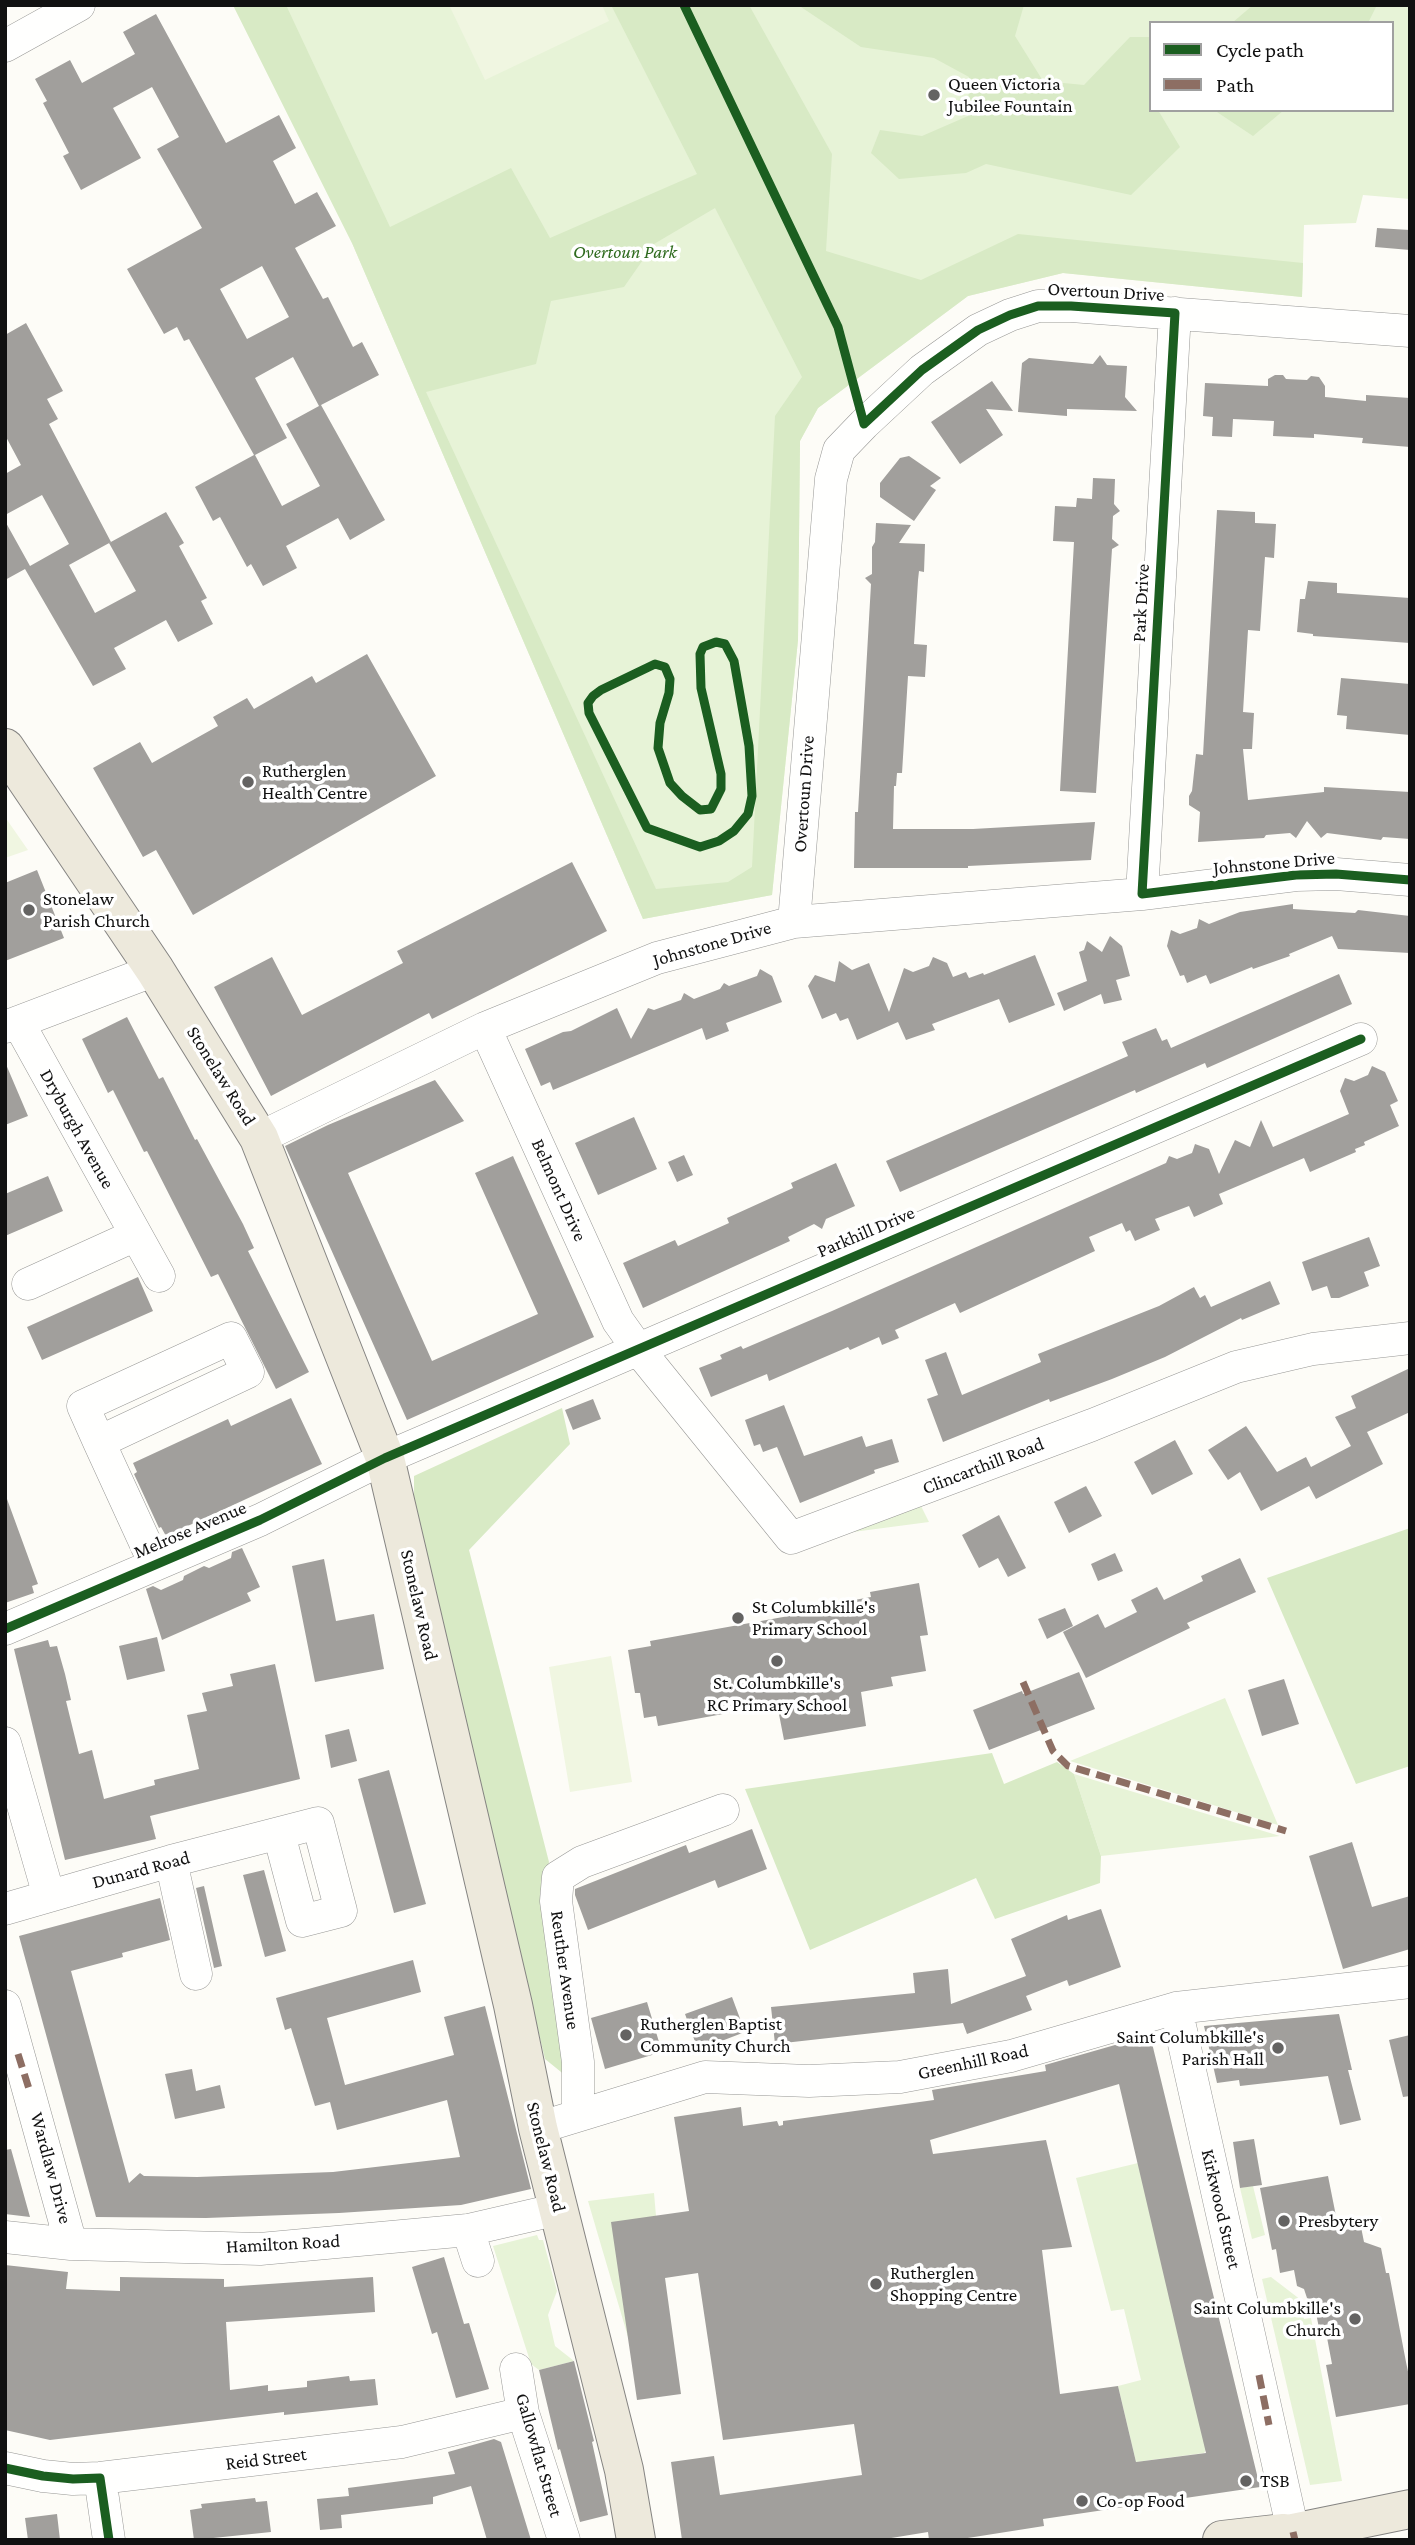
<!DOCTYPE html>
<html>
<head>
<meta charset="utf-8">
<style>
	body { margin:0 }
	#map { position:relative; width:1415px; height:2545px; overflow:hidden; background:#fdfcf7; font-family:"Crimson Pro",serif }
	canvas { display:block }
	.frame { position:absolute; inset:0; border:7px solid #111; pointer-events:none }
	.legend { position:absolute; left:1149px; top:21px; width:245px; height:91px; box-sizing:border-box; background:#fff; border:2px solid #a0a0a0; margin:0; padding:9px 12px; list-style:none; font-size:21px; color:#111 }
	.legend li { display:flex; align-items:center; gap:14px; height:35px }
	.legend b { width:35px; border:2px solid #a0a0a0 }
</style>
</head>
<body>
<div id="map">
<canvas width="1415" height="2545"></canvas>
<div class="frame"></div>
<ul class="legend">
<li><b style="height:9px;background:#1b5e20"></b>Cycle path</li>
<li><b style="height:9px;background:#8d6e63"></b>Path</li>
</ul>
</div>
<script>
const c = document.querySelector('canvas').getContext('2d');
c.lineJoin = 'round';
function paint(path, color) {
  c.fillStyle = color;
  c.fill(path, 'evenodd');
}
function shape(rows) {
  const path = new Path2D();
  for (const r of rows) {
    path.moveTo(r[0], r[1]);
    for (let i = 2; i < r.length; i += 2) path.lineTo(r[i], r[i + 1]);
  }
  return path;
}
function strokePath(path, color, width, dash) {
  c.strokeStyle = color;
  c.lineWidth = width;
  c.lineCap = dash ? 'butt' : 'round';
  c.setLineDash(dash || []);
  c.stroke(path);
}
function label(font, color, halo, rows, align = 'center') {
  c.font = font + ' "Crimson Pro",serif';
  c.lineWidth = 7;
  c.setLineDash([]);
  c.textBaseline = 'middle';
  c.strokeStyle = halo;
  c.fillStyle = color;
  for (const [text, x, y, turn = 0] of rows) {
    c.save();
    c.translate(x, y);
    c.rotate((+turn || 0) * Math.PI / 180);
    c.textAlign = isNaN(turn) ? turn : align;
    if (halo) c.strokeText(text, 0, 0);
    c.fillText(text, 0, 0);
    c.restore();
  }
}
paint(shape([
	[233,5,1410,5,1410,199,1363,195,1356,223,1304,225,1302,297,1063,273,968,296,818,408,800,441,798,640,772,895,643,919,352,243],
	[1151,23,1392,23,1392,110,1151,110],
	[921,1506,929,1522,853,1532,870,1525],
	[1225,1698,1278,1825,1070,1761],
	[1074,1774,1280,1836,1101,1856],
	[1138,2163,1206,2450,1204,2453,1136,2462,1118,2386,1141,2380,1124,2309,1111,2311,1076,2178],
	[1253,2186,1265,2235,1252,2239,1240,2188],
	[654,2193,656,2216,628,2337,588,2201],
	[537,2235,539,2240,543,2240,557,2291,548,2315,555,2346,574,2361,539,2370,531,2364,493,2246],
	[1271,2277,1301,2300,1304,2319,1311,2318,1342,2481,1310,2485,1262,2279]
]), '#e7f3d7');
paint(shape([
	[233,5,286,5,390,227,511,168,550,238,697,174,611,5,749,5,832,154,826,251,921,280,1018,234,1303,263,1302,297,1063,273,968,296,818,408,800,441,798,640,772,895,643,919,352,243],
	[715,208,802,377,775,416,752,867,728,882,656,889,426,392,536,364,551,301,624,287,654,244],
	[798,5,1024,5,1015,36,1043,81,1084,85,1130,37,1151,37,1151,110,1158,110,1180,147,1131,195,986,164,966,173,899,179,871,153,880,130,922,136,968,116,969,77,934,58,861,47],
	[1253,5,1377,5,1368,23,1232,23],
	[1214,110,1284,110,1253,136],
	[562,1408,570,1444,469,1550,549,1862,540,1893,571,2064,566,2076,545,2059,414,1511,414,1476],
	[1410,1528,1410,1766,1356,1784,1267,1578],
	[992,1753,1004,1784,1057,1762,1074,1774,1101,1856,1100,1883,995,1919,976,1878,810,1950,745,1789]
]), '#d8eac5');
paint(shape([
	[449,5,602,5,609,21,485,80],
	[5,817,28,850,5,858],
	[611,1656,632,1782,570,1792,549,1667]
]), '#f0f6e1');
paint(shape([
	[156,14,226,143,279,115,296,148,273,161,295,204,317,192,336,226,295,248,323,299,328,297,353,347,362,342,379,375,321,405,385,520,350,540,338,518,286,546,297,568,263,586,251,564,247,567,220,517,213,521,195,487,254,455,189,339,184,341,177,327,164,334,127,269,202,228,157,149,179,137,152,87,113,108,141,158,81,190,63,156,69,153,43,103,47,101,35,79,70,60,82,83,135,54,123,32],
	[262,266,289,317,247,339,220,289],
	[293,357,319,406,286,424,320,486,282,506,255,455,287,438,255,378],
	[1377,228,1410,230,1410,250,1375,247],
	[26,323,63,391,47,399,58,419,49,424,111,542,69,565,95,613,136,591,109,543,166,512,184,543,179,546,207,598,201,601,213,624,178,642,166,620,114,648,126,669,93,686,25,569,5,580,5,521,30,566,69,544,42,495,5,515,5,474,21,465,5,435,5,335],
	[1100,355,1107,365,1127,366,1125,397,1137,411,1067,409,1067,416,1018,412,1022,363,1029,358,1093,364],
	[1275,375,1283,375,1286,379,1307,380,1311,376,1319,377,1325,386,1325,397,1366,401,1366,395,1410,398,1410,447,1362,443,1363,438,1314,434,1314,438,1273,436,1274,421,1233,419,1232,437,1212,436,1213,417,1203,416,1205,383,1268,386,1268,379],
	[992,381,1013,411,986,409,1003,435,960,464,931,422],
	[909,456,941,478,930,486,936,490,914,521,880,497,880,483,900,458],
	[1093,478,1115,479,1114,504,1120,511,1113,516,1112,539,1119,545,1112,549,1096,793,1060,791,1074,542,1053,541,1055,506,1076,507,1077,498,1092,499],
	[1217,510,1255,512,1255,523,1276,524,1274,558,1265,557,1260,631,1248,630,1243,712,1254,713,1252,749,1243,749,1248,800,1324,792,1324,787,1410,792,1410,839,1383,837,1381,840,1327,833,1321,838,1307,821,1296,838,1290,833,1266,835,1264,838,1198,842,1200,812,1189,805,1189,796,1192,791,1196,754,1203,755],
	[876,523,911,525,899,543,925,544,924,572,919,571,918,580,914,644,927,645,925,677,908,676,902,773,897,773,896,786,894,786,893,829,973,829,1095,822,1091,860,968,866,968,868,854,868,855,812,858,812,871,584,865,578,872,574,872,547,875,542],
	[1308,581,1337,583,1337,593,1410,598,1410,643,1313,636,1313,634,1297,632,1300,599,1305,599],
	[367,654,436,776,193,915,156,850,143,857,93,768,140,742,152,763,218,726,213,717,247,698,254,709,312,676,316,683],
	[1341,678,1410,684,1410,735,1346,729,1347,716,1337,715],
	[572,862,607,931,432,1019,429,1013,271,1096,214,987,272,957,302,1015,403,963,397,951],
	[37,870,64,938,5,961,5,883],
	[1293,904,1293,909,1355,913,1358,910,1410,916,1410,953,1338,949,1332,936,1289,954,1290,956,1253,969,1252,967,1210,984,1206,975,1187,983,1184,975,1180,976,1167,946,1171,930,1180,934,1197,928,1199,919,1209,924,1240,912],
	[1110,936,1122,946,1130,976,1116,980,1122,1000,1104,1004,1101,994,1064,1011,1057,993,1087,981,1079,952,1084,950,1087,941,1102,952],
	[1035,955,1055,1005,1009,1023,999,999,932,1024,935,1030,906,1040,898,1022,857,1040,848,1018,840,1021,836,1013,822,1019,808,986,815,975,835,982,839,961,852,970,869,963,889,1012,904,968,913,972,929,966,933,957,947,963,953,977,966,972,969,978,983,973,984,975],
	[760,969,772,976,782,1002,726,1023,729,1031,706,1040,702,1028,553,1090,550,1082,541,1086,525,1049,563,1032,571,1031,617,1008,631,1039,648,1008,654,1010,681,1000,684,993,694,999,720,989,724,983,729,986,757,976],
	[1339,974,1352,1004,1207,1068,1205,1063,1136,1093,1135,1090,900,1192,886,1161,1128,1056,1122,1042,1156,1028,1162,1041,1167,1039,1171,1048],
	[127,1017,159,1079,163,1077,195,1140,197,1139,243,1224,254,1248,248,1251,309,1372,276,1389,218,1274,211,1277,147,1151,144,1152,113,1090,108,1093,82,1039],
	[5,1062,28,1116,5,1125],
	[1372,1066,1385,1072,1398,1101,1390,1105,1399,1126,1364,1142,1365,1145,1355,1149,1356,1152,1310,1172,1304,1158,1219,1194,1223,1204,1194,1217,1189,1206,1155,1219,1160,1230,1135,1241,1130,1230,1126,1232,1122,1223,1089,1237,1095,1251,960,1313,955,1303,895,1330,899,1338,882,1345,879,1337,850,1350,848,1347,769,1381,767,1374,711,1397,699,1368,722,1359,720,1355,741,1346,743,1349,832,1311,1166,1163,1169,1156,1177,1159,1192,1153,1195,1144,1209,1149,1219,1174,1235,1140,1250,1147,1261,1120,1273,1147,1349,1114,1340,1091,1345,1078,1354,1081,1368,1075],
	[435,1080,464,1121,348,1173,432,1361,538,1314,475,1173,513,1156,594,1337,407,1420,285,1146,328,1125],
	[634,1117,657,1169,598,1195,575,1143],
	[684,1155,693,1175,677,1182,668,1162],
	[836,1163,855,1206,826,1219,822,1229,814,1224,788,1237,790,1241,643,1308,623,1263,675,1240,678,1246,729,1223,727,1218,793,1188,791,1183],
	[48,1176,63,1211,5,1236,5,1194],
	[1369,1237,1380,1266,1364,1272,1369,1286,1339,1298,1331,1298,1327,1286,1312,1291,1302,1262],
	[138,1277,153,1311,42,1360,27,1327],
	[1270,1281,1280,1304,1242,1320,1241,1318,1165,1357,1112,1379,1050,1402,1049,1399,943,1442,927,1399,938,1395,925,1360,946,1352,962,1395,1041,1362,1038,1354,1159,1306,1194,1287,1200,1298,1205,1295,1211,1307],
	[1410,1368,1410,1412,1367,1432,1383,1464,1316,1499,1309,1486,1261,1511,1240,1472,1228,1480,1208,1450,1246,1426,1277,1472,1306,1457,1311,1467,1351,1446,1335,1417,1356,1408,1351,1396],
	[291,1398,322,1464,166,1536,161,1527,159,1528,134,1474,137,1472,133,1463,228,1419,231,1426],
	[593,1399,601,1419,573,1430,565,1410],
	[784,1405,804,1456,862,1436,866,1447,892,1439,899,1462,874,1470,875,1473,800,1503,777,1447,763,1452,760,1444,754,1446,745,1420],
	[1175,1440,1193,1474,1152,1495,1134,1462],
	[1086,1486,1102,1516,1069,1533,1054,1502],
	[5,1499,7,1499,38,1584,32,1586,34,1593,5,1603],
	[999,1515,1026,1568,1008,1577,998,1558,979,1568,962,1535],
	[242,1548,260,1587,247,1593,251,1601,162,1640,146,1589,153,1586,161,1590,183,1580,184,1576,204,1566,209,1568,231,1558,232,1552],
	[1115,1553,1123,1571,1098,1581,1091,1564],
	[1240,1558,1256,1592,1187,1623,1190,1628,1086,1678,1063,1632,1098,1614,1105,1628,1137,1612,1131,1600,1157,1587,1164,1600,1203,1581,1201,1576],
	[324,1559,336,1621,374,1614,384,1669,315,1682,292,1566],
	[919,1583,928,1635,920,1636,926,1671,891,1677,893,1686,861,1692,866,1726,784,1740,777,1704,658,1726,656,1716,644,1718,640,1693,635,1693,628,1650,651,1646,650,1641,822,1610,821,1606,871,1597,870,1592],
	[1065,1608,1073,1626,1047,1639,1038,1619],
	[157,1637,165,1671,127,1680,119,1646],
	[48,1640,50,1647,57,1646,65,1674,71,1700,66,1701,79,1754,92,1750,104,1799,155,1785,154,1780,199,1769,187,1715,207,1711,202,1693,233,1686,230,1674,275,1664,300,1779,150,1816,156,1839,65,1860,14,1649],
	[1079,1672,1095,1709,989,1750,973,1710,1022,1691,1023,1694],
	[1284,1679,1299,1724,1262,1736,1248,1690],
	[349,1729,357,1761,331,1768,325,1735],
	[389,1770,426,1904,394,1913,358,1779],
	[752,1829,767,1869,718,1888,715,1880,588,1930,575,1895,575,1889,686,1845,689,1853],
	[1352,1842,1372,1907,1410,1896,1410,1949,1343,1969,1309,1856],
	[264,1870,286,1951,265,1957,243,1875],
	[204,1886,222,1966,214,1968,196,1888],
	[160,1898,170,1940,122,1953,123,1957,71,1971,129,2183,140,2173,144,2176,197,2177,333,2172,460,2157,447,2100,337,2130,330,2102,315,2106,291,2028,285,2030,276,1998,413,1960,421,1992,327,2018,345,2085,454,2055,444,2017,485,2006,531,2189,461,2205,339,2213,206,2218,96,2217,19,1936],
	[1101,1909,1121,1967,1069,1986,1067,1980,1026,1996,1032,2010,967,2034,963,2023,775,2044,771,2007,915,1993,913,1973,948,1969,951,2004,1026,1976,1011,1939,1067,1915,1068,1920],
	[732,1997,745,2032,698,2050,685,2014],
	[647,2002,662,2052,605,2069,591,2018],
	[1339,2014,1352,2070,1348,2070,1361,2120,1340,2125,1328,2076,1240,2086,1239,2080,1217,2083,1204,2026],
	[1150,2035,1260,2487,1043,2519,1044,2526,955,2540,929,2540,928,2532,879,2540,682,2540,671,2462,714,2456,720,2495,862,2475,854,2424,723,2440,698,2273,665,2278,681,2394,637,2400,611,2222,689,2211,674,2117,741,2107,743,2126,777,2121,779,2126,783,2125,783,2121,934,2100,932,2090,1046,2071,1045,2065],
	[1119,2084,1183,2358,1206,2453,1136,2462,1118,2386,1060,2394,1042,2250,1072,2247,1046,2140,933,2154,930,2140],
	[1410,2035,1410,2096,1403,2097,1389,2040],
	[192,2069,196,2091,220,2085,225,2108,175,2119,165,2074],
	[1254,2139,1262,2185,1240,2188,1233,2142],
	[11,2149,30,2217,5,2214,5,2150],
	[1328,2176,1339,2231,1361,2227,1364,2242,1381,2248,1386,2273,1389,2273,1406,2362,1410,2381,1410,2404,1336,2417,1326,2365,1332,2364,1325,2327,1319,2328,1314,2303,1307,2298,1304,2289,1297,2286,1294,2270,1280,2273,1276,2249,1272,2250,1260,2188],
	[444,2257,464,2324,469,2323,489,2389,456,2398,437,2332,432,2334,412,2267],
	[5,2265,68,2272,66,2289,120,2291,120,2277,224,2279,224,2287,373,2277,375,2312,226,2322,230,2390,268,2385,268,2391,307,2387,307,2381,349,2376,350,2381,375,2379,378,2405,284,2415,284,2412,50,2440,5,2430],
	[574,2361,594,2441,592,2442,608,2515,580,2522,560,2449,558,2450,539,2370],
	[494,2439,501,2442,531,2540,487,2540,471,2486,433,2497,433,2504,341,2515,342,2528,320,2530,317,2499,349,2496,348,2488,455,2474,448,2452],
	[255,2498,256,2502,267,2501,271,2532,194,2540,190,2510,202,2508,201,2504],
	[57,2514,60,2540,28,2540,25,2518]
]), '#a19f9c');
const minor = shape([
	[5,46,79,5],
	[1142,894,1175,313],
	[794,922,831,479,839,450,864,424,922,370,978,330,1010,315,1038,306,1071,306,1410,331],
	[18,1022,159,1276],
	[5,1027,155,970],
	[485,1028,618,1321,638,1349,791,1538,1092,1425,1236,1367,1313,1349,1410,1338],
	[259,1138,485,1028,657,958,794,922,1142,894,1296,875,1336,874,1410,880],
	[28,1284,136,1235],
	[99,1442,248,1372,231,1338,83,1406,99,1442,155,1564],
	[5,1629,260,1520,385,1458,1361,1039],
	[5,1743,49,1896],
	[171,1861,196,1974],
	[5,1909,171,1861,318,1823,341,1911,302,1921,279,1834],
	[5,2006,71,2244],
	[1176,2008,1295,2540],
	[578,2114,578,2062,556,1901,558,1877,582,1862,723,1810],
	[538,2128,705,2077,809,2081,900,2077,1011,2056,1176,2008,1410,1982],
	[468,2230,478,2261],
	[5,2237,71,2244,260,2249,468,2230,559,2209],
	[516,2369,523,2413,564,2540],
	[5,2468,43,2476,73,2479,100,2478,402,2442,523,2413],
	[100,2478,109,2540]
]);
const major = shape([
	[5,748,155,970,259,1138,385,1458,513,2005,538,2128,624,2470,636,2540],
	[1222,2540,1284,2533],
	[1258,2540,1410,2509]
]);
strokePath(minor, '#979795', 33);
strokePath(major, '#858482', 40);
strokePath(minor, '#fffffe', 32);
strokePath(major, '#ede9dc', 38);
strokePath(shape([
	[1023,1682,1053,1751,1068,1766,1286,1831],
	[18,2054,30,2092],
	[1259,2375,1269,2425],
	[1293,2532,1295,2540]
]), '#8d6e63', 7, [14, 7]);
strokePath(shape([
	[684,5,838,327,864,424,922,370,978,330,1010,315,1038,306,1071,306,1175,313,1142,894,1296,875,1336,874,1410,880],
	[716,642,725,644,734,661,749,746,752,796,748,814,734,831,719,841,700,847,647,828,589,713,588,703,593,696,601,690,655,664,665,667,670,679,669,693,660,723,658,748,670,783,682,796,700,810,711,809,721,789,721,774,701,688,700,654,703,647,716,642],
	[5,1629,260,1520,385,1458,1361,1039],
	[5,2468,43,2476,73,2479,100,2478,109,2540]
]), '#1b5e20', 9);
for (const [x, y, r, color] of [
	[934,95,7,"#646362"],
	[248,782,7,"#646362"],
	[29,910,7,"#646362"],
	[738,1618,7,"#646362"],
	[777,1661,7,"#646362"],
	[626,2035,7,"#646362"],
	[1278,2048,7,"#646362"],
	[1284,2221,7,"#646362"],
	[876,2284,7,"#646362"],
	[1355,2319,7,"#646362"],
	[1246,2481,7,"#646362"],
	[1082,2501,7,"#646362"]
]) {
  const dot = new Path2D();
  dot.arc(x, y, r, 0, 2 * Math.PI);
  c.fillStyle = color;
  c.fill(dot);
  strokePath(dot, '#fff', 2.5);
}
label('19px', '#111', '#fff', [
	["Queen Victoria",948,84],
	["Jubilee Fountain",948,106],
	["Rutherglen",262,771],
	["Health Centre",262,793],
	["Stonelaw",43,899],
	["Parish Church",43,921],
	["St Columbkille's",752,1607],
	["Primary School",752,1629],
	["St. Columbkille's",777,1683,"center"],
	["RC Primary School",777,1705,"center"],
	["Rutherglen Baptist",640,2024],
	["Community Church",640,2046],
	["Saint Columbkille's",1264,2037,"right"],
	["Parish Hall",1264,2059,"right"],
	["Presbytery",1298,2221],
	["Rutherglen",890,2273],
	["Shopping Centre",890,2295],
	["Saint Columbkille's",1341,2308,"right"],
	["Church",1341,2330,"right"],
	["TSB",1260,2481],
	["Co-op Food",1096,2501]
], 'left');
label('italic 19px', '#2f6b1f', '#fff', [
	["Overtoun Park",625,252]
]);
label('19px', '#111', '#fff', [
	["Overtoun Drive",1106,292,3],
	["Park Drive",1141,603,-87],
	["Overtoun Drive",804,794,-86],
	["Johnstone Drive",1274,863,-5],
	["Johnstone Drive",712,944,-16],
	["Stonelaw Road",221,1076,58],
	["Dryburgh Avenue",77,1129,61],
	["Belmont Drive",559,1190,66],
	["Parkhill Drive",866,1232,-23],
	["Clincarthill Road",983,1466,-21],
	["Melrose Avenue",190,1530,-23],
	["Stonelaw Road",419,1605,77],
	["Dunard Road",141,1870,-15],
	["Reuther Avenue",565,1970,82],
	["Greenhill Road",973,2062,-12],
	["Stonelaw Road",546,2157,76],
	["Wardlaw Drive",51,2168,75],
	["Kirkwood Street",1221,2209,77],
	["Hamilton Road",283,2244,-3],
	["Gallowflat Street",539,2455,74],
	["Reid Street",266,2459,-7]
]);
</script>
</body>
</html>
